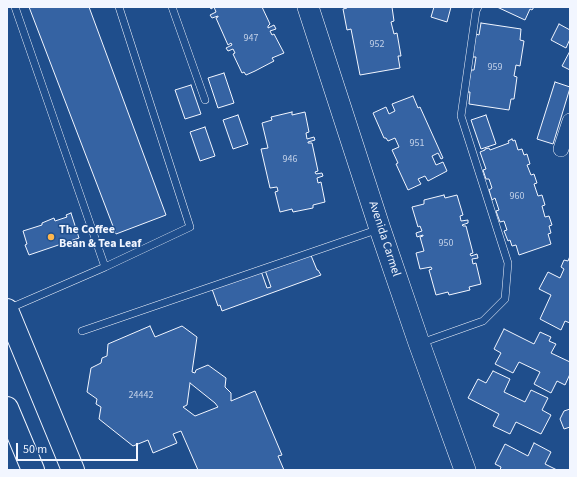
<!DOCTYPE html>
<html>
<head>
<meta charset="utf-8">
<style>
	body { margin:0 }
	#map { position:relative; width:577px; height:477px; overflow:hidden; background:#1f4e8c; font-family:"Source Sans 3",sans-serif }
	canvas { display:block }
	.frame { position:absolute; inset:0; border:8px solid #f2f6ff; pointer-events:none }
	.scale { position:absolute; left:16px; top:443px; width:122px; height:18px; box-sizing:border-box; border:2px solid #f2f6ff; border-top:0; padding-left:5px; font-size:12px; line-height:14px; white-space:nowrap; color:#f2f6ff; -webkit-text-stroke:3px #1f4e8c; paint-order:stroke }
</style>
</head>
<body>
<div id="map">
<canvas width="577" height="477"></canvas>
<div class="frame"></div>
<div class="scale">50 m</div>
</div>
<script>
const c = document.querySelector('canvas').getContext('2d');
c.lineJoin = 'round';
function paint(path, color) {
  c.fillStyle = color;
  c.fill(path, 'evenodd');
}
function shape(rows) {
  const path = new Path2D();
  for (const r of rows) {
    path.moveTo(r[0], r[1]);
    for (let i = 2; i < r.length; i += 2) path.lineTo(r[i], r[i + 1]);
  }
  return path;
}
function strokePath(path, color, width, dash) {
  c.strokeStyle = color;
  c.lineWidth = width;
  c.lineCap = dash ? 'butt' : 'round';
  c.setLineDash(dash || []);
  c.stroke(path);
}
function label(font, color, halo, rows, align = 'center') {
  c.font = font + ' "Source Sans 3",sans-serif';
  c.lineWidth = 3;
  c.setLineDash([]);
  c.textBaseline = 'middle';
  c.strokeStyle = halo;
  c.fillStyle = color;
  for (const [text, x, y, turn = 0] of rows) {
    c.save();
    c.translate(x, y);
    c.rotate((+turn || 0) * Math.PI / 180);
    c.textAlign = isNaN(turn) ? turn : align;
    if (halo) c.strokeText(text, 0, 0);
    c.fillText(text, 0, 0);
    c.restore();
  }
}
const building = shape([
	[29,7,89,7,166,215,116,234,29,7],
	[210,7,262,7,270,24,268,26,268,28,274,25,276,29,270,31,272,35,274,34,284,53,272,58,274,61,255,71,246,75,244,72,242,73,233,54,235,53,233,49,228,51,226,48,232,45,231,43,228,45,216,18,218,17,218,16,212,18,210,15,216,12,214,7,211,9,210,7],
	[347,7,392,7,394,21,391,22,394,34,397,33,401,56,398,56,400,68,360,75,351,29,347,30,343,9,347,8,347,7],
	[434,7,451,7,447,22,431,17,434,7],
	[497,7,534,7,532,10,530,9,525,20,497,7],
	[481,23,521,29,520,40,524,41,520,66,516,65,514,76,517,77,514,99,511,99,509,110,469,104,470,92,467,92,471,70,474,70,476,57,472,57,476,34,479,35,481,23],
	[559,24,570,30,570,39,566,48,551,40,559,24],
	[570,51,570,70,562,66,570,51],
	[224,73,234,103,218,108,208,78,224,73],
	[555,82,570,87,570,88,553,144,537,139,555,82],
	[191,85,201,114,185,119,175,90,191,85],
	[413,96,418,108,420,107,443,158,441,159,438,153,432,156,436,165,443,162,447,171,428,181,425,176,418,179,421,184,408,190,396,164,398,163,392,150,399,147,395,138,388,141,386,138,384,138,373,113,386,107,389,114,395,111,392,104,413,96],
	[292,112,292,115,305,112,309,132,306,133,307,139,314,137,315,140,308,142,308,143,312,143,318,171,315,172,316,174,322,173,323,176,317,178,318,183,321,182,325,202,313,205,313,208,293,212,292,209,280,212,275,192,278,191,277,187,270,188,261,149,268,148,262,123,272,120,271,117,292,112],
	[238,115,248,144,233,149,223,120,238,115],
	[486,115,496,144,481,149,471,120,486,115],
	[205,127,215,156,200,161,190,132,205,127],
	[512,139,513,141,515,140,518,150,522,149,524,155,527,154,530,164,527,165,531,175,534,174,537,183,534,184,538,196,542,195,545,205,542,206,545,217,549,216,552,225,549,226,551,233,548,234,551,244,519,255,516,245,512,246,510,240,508,241,504,231,507,230,504,221,500,222,496,211,499,210,495,198,492,200,489,190,492,188,489,179,486,179,483,170,486,169,480,152,485,150,485,149,489,148,490,150,509,143,508,141,512,139],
	[444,195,445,198,457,195,463,215,460,216,461,221,468,220,468,223,462,225,463,226,466,226,473,253,470,254,471,256,477,254,478,258,472,259,473,264,476,263,481,284,469,287,470,290,449,295,448,292,436,295,429,270,432,269,431,267,420,269,416,253,424,251,420,237,423,236,423,235,417,237,416,233,422,231,420,226,418,227,412,207,424,204,424,200,444,195],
	[71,213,79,238,29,255,25,245,27,244,23,231,42,225,42,223,54,218,55,221,67,217,66,215,71,213],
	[310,253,317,270,318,270,321,275,222,311,220,305,218,306,212,289,261,271,267,288,271,287,265,270,310,253],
	[570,256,570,323,565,321,561,330,540,319,551,295,539,289,548,272,560,278,564,269,561,267,564,260,568,261,570,256],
	[150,326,155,337,182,326,197,337,192,372,195,373,196,370,208,365,226,378,225,387,231,393,231,401,255,391,282,455,278,456,284,470,198,470,181,431,173,434,177,443,153,453,148,440,133,446,99,419,101,407,96,404,97,399,87,392,91,368,101,363,102,358,107,356,108,344,150,326],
	[190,383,215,403,218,407,195,416,183,407,187,405,190,383],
	[504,329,534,344,540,332,551,337,549,341,556,344,551,353,570,362,570,374,565,385,557,381,551,393,534,384,540,372,519,362,513,373,495,364,501,353,494,349,504,329],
	[493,371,510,379,504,392,525,402,531,390,548,398,542,410,551,415,541,434,516,422,510,434,493,426,499,414,468,398,478,379,486,383,493,371],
	[570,409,570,427,564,429,560,419,564,411,570,409],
	[534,443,551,452,545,464,557,470,500,470,501,467,495,464,505,444,528,456,534,443]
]);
paint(building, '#3563a3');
strokePath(building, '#f2f6ff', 1);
const lane = shape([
	[15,7,105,267,190,227,119,7],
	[172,7,205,100],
	[8,309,105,267],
	[82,331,379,229],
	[421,343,483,321,505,299,508,263,461,116,476,11,478,7]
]);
const street = shape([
	[561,149,570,121]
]);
const secondary = shape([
	[308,7,380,229,419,343,465,470]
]);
const primary = shape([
	[7,310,73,470],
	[7,408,33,470]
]);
strokePath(lane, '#f2f6ff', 8);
strokePath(street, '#f2f6ff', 16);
strokePath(secondary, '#f2f6ff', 22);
strokePath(primary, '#f2f6ff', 24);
strokePath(lane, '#1f4e8c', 7);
strokePath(street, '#1f4e8c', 15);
strokePath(secondary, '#1f4e8c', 21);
strokePath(primary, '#1f4e8c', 22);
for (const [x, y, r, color] of [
	[51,237,4,"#ffb74d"]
]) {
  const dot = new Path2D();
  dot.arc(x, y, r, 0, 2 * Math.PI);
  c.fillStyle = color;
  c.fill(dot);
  strokePath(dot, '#1f4e8c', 1.5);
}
label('10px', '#c3d1e8', null, [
	["947",251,39],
	["952",377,45],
	["959",495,68],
	["951",417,144],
	["946",290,160],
	["960",517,197],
	["950",446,244],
	["24442",141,396]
]);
label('bold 12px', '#f2f6ff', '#1f4e8c', [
	["The Coffee",59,230],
	["Bean & Tea Leaf",59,244]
], 'left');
label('12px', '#f2f6ff', '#1f4e8c', [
	["Avenida Carmel",384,239,72]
]);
</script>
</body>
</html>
